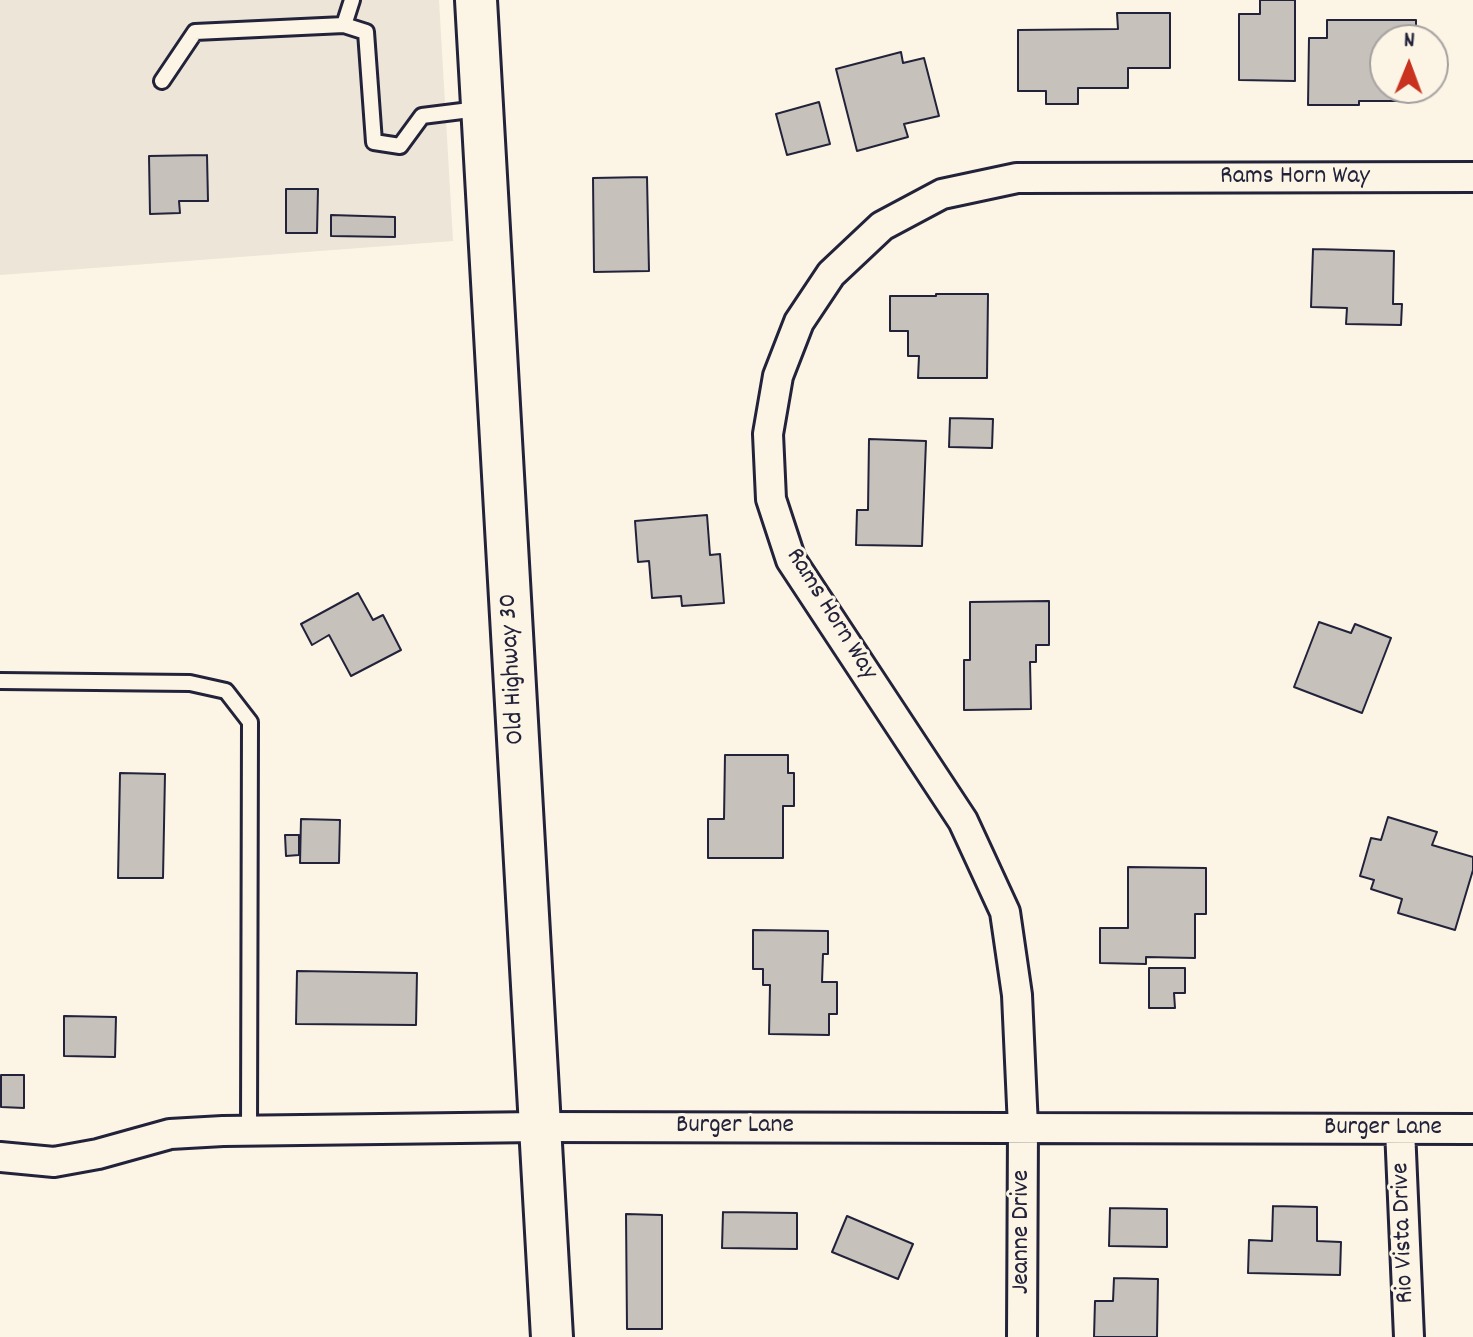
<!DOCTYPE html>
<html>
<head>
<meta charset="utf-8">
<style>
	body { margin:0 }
	#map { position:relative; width:1473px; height:1337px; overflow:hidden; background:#fcf5e5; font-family:Dekko,sans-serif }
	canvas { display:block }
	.north { position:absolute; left:1369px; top:24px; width:80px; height:80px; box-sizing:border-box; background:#fcf5e5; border:2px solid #a5a1a1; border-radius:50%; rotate:1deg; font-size:22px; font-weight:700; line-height:32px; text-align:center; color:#22223b }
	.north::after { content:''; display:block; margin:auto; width:28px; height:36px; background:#c8321e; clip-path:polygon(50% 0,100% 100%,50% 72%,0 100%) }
</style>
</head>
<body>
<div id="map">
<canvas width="1473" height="1337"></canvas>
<div class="north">N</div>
</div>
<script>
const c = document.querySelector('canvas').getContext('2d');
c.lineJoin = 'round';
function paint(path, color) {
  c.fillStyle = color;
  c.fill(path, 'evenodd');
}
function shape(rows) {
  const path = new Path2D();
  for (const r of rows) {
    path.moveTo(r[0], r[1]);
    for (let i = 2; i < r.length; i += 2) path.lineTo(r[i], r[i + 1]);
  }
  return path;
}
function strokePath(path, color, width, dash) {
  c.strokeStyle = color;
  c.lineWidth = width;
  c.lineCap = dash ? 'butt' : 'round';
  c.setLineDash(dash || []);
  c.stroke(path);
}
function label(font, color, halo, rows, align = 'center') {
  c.font = font + ' Dekko,sans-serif';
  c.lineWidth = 6;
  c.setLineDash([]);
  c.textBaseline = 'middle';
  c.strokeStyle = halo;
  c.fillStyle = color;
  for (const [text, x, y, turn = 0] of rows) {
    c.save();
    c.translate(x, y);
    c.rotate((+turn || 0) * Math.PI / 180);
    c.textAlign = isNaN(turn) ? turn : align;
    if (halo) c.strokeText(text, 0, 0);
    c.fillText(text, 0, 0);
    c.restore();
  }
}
paint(shape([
	[0,0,439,0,453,241,0,275]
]), '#ece5d8');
const building = shape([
	[1260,0,1295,0,1295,81,1239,80,1239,14,1260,14,1260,0],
	[1117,13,1170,13,1170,68,1128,68,1128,88,1078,88,1078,104,1046,104,1046,91,1018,91,1018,30,1118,29,1117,13],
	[1327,20,1416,20,1416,40,1385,40,1385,88,1415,88,1415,101,1359,101,1359,105,1308,105,1309,38,1327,38,1327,20],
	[901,52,903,63,924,58,939,116,904,124,908,137,857,151,836,69,901,52],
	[819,102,830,144,787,155,776,114,819,102],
	[207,155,208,201,179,201,180,213,150,214,149,156,207,155],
	[647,177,649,271,594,272,593,178,647,177],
	[286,189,318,189,317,233,286,233,286,189],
	[331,215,395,217,395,237,331,236,331,215],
	[1313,249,1394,251,1393,304,1402,304,1401,325,1346,324,1347,308,1311,307,1313,249],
	[936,294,988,294,987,378,918,378,919,356,908,356,908,331,890,331,890,296,936,296,936,294],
	[950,418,993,419,992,448,949,447,950,418],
	[869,439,926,441,922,546,856,545,857,510,868,510,869,439],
	[707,515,710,555,720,554,724,603,682,606,681,596,652,598,649,561,638,562,635,521,707,515],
	[358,593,373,620,383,615,401,650,351,676,329,635,312,645,301,624,358,593],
	[1049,601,1049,645,1036,645,1036,662,1030,662,1031,709,964,710,964,660,970,660,970,602,1049,601],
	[1319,622,1351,633,1355,624,1391,638,1362,713,1294,687,1319,622],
	[725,755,788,755,788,773,794,773,794,806,783,806,783,858,708,858,708,819,724,819,725,755],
	[120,773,165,774,163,878,118,878,120,773],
	[1388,817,1437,832,1432,845,1473,857,1473,870,1455,930,1398,913,1402,899,1371,889,1374,880,1360,876,1371,838,1381,840,1388,817],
	[301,819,340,820,339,863,300,863,301,819],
	[285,835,299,835,299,855,286,856,285,835],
	[1128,867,1206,868,1206,914,1195,914,1195,958,1146,957,1146,964,1100,963,1100,928,1128,928,1128,867],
	[753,930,828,931,828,954,823,954,822,982,837,982,837,1014,829,1014,829,1035,769,1034,770,985,763,985,763,969,753,969,753,930],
	[1149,968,1185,968,1185,993,1174,993,1175,1008,1149,1008,1149,968],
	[297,971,417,973,416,1025,296,1024,297,971],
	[64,1016,116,1017,115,1057,64,1056,64,1016],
	[1,1075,24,1075,24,1108,1,1107,1,1075],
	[1273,1206,1317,1207,1317,1241,1341,1242,1340,1275,1248,1273,1249,1240,1272,1241,1273,1206],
	[1110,1208,1167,1209,1167,1247,1109,1246,1110,1208],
	[723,1212,797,1213,797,1249,722,1248,723,1212],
	[626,1214,662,1215,662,1329,627,1329,626,1214],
	[847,1216,913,1244,898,1279,832,1252,847,1216],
	[1114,1278,1158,1279,1157,1337,1094,1337,1095,1301,1113,1301,1114,1278]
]);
paint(building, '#c6c1bb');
strokePath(building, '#22223b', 2);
const lane = shape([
	[344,25,366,32,374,142,400,146,422,116,478,109],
	[162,81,195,32,344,25,352,0],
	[0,681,190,683,226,691,250,722,249,1131]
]);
const street = shape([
	[1400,1129,1409,1337],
	[0,1157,54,1162,98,1154,170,1134,223,1131,539,1127,1473,1129],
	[1022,1337,1023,1127,1017,995,1005,912,963,821,791,560,771,499,768,434,778,376,799,322,831,274,882,226,942,194,1017,178,1473,177]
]);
const secondary = shape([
	[476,0,552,1337]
]);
strokePath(lane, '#22223b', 20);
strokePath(street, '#22223b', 34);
strokePath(secondary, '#22223b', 46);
strokePath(lane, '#fcf5e5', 14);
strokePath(street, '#fcf5e5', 28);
strokePath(secondary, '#fcf5e5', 40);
label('26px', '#22223b', '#fcf5e5', [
	["Rams Horn Way",1295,178],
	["Rams Horn Way",830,615,58],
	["Old Highway 30",514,669,-93],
	["Burger Lane",735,1127],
	["Burger Lane",1383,1129],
	["Jeanne Drive",1023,1232,-90],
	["Rio Vista Drive",1405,1233,-92]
]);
</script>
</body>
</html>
